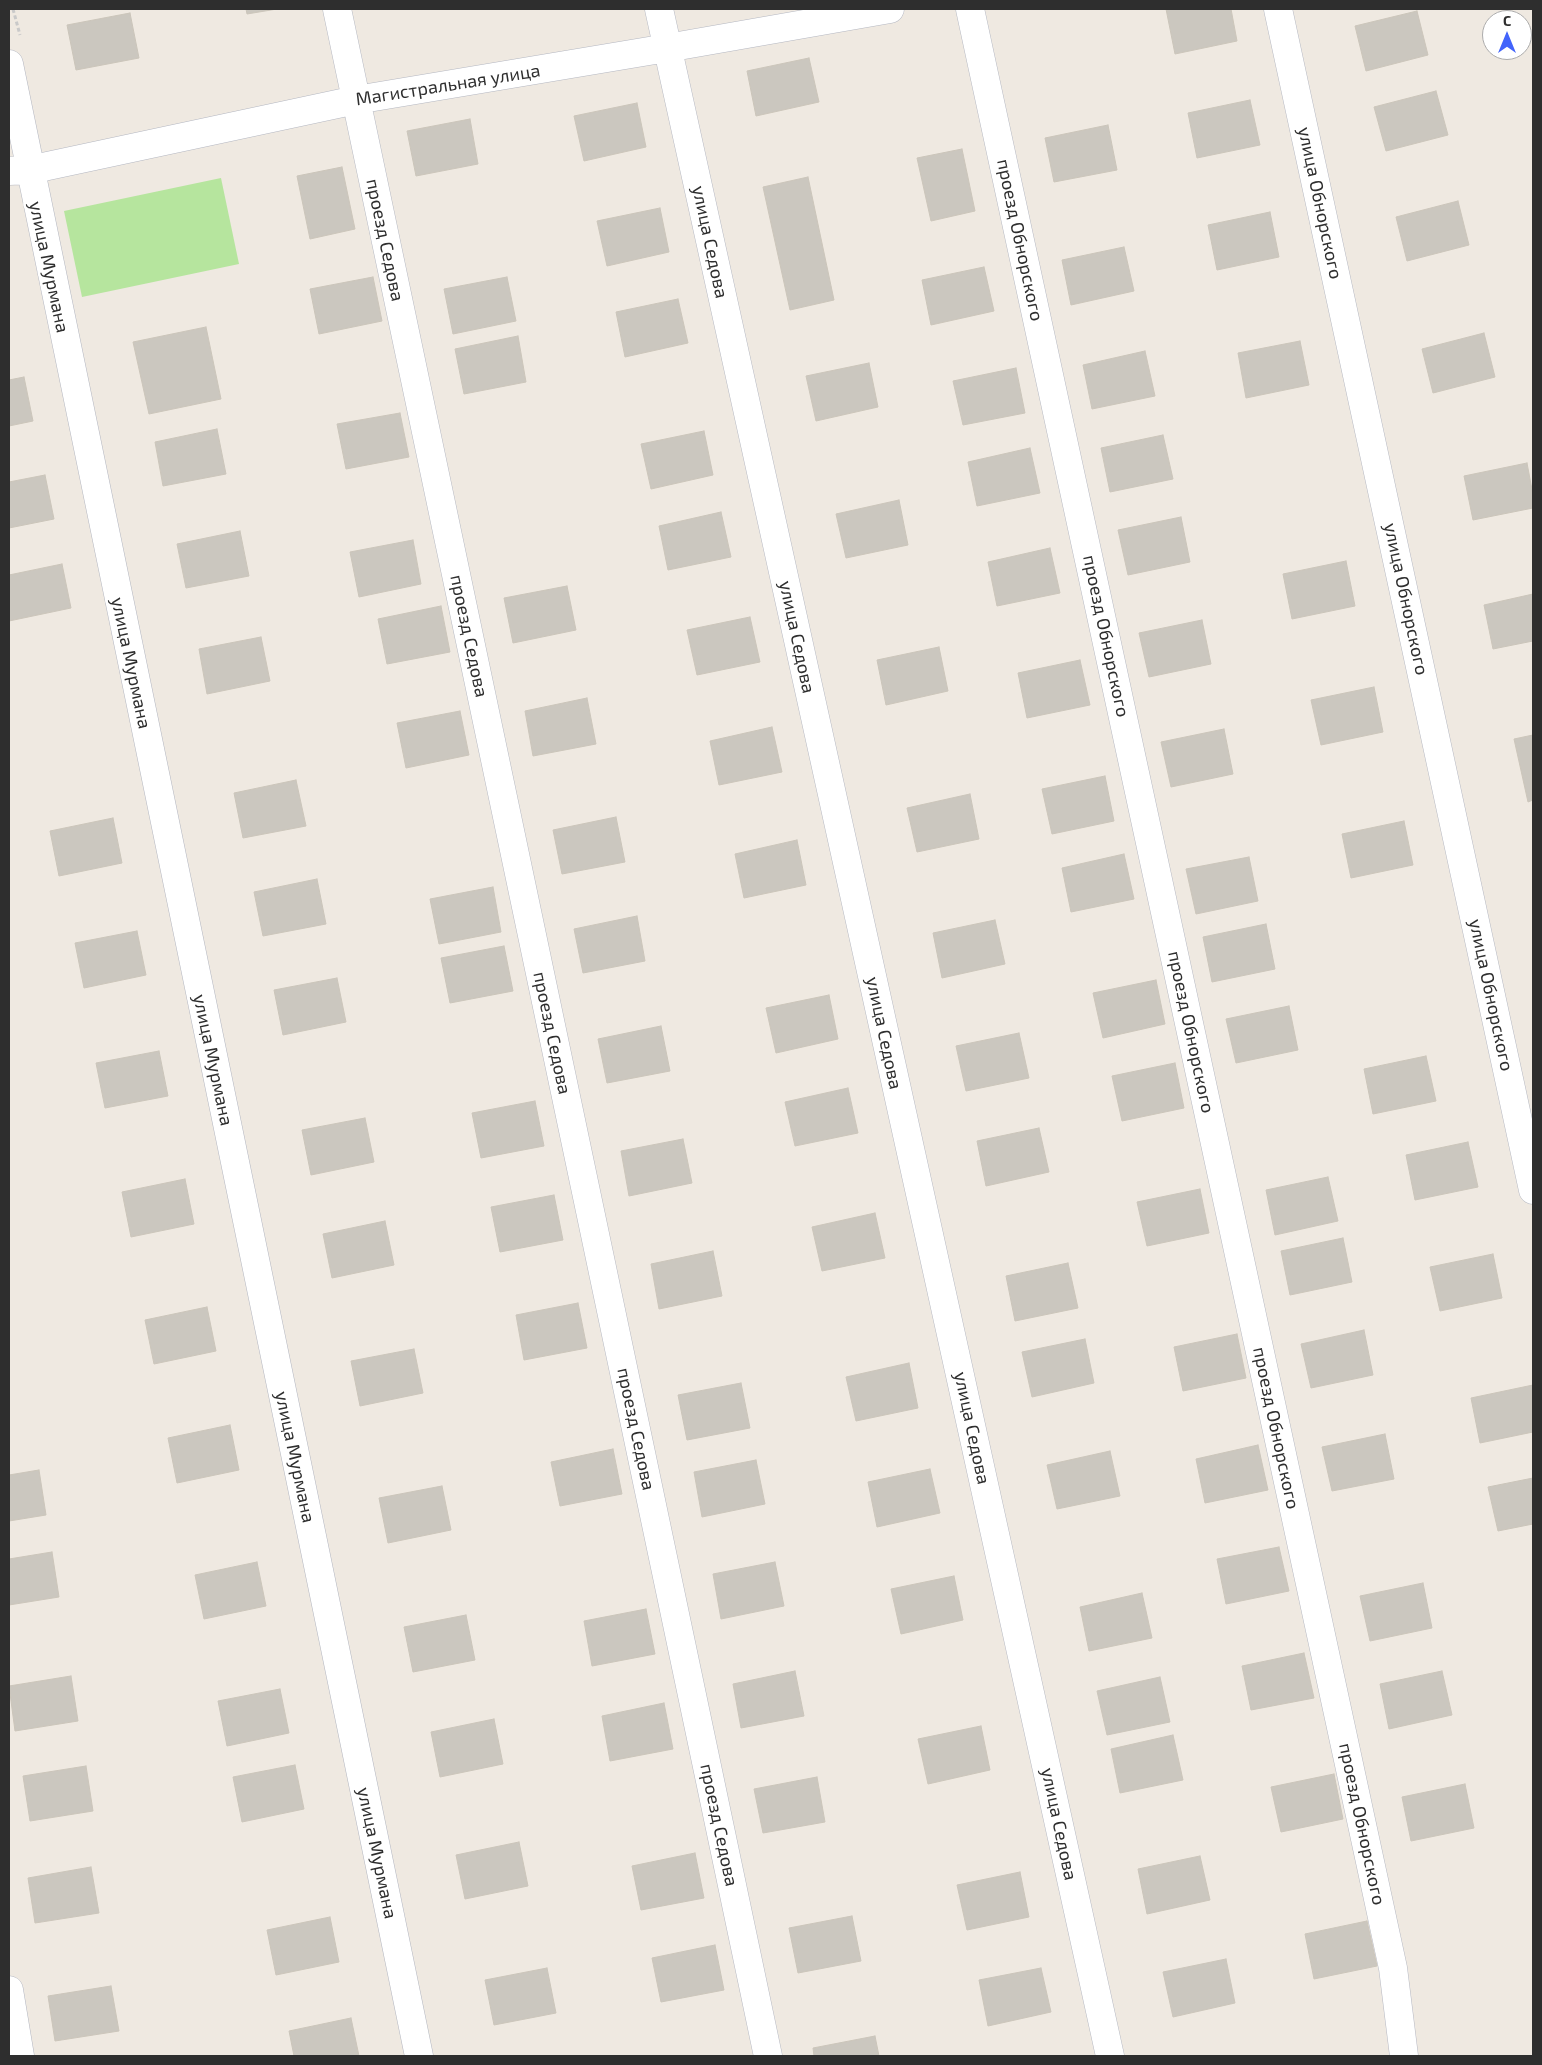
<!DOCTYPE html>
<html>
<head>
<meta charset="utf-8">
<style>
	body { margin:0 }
	#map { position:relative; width:1542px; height:2065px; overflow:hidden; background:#efe9e1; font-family:"Exo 2",sans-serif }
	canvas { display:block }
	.frame { position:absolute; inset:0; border:10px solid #2e2e2e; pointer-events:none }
	.north { position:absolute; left:1482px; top:10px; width:50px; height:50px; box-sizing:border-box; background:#fff; border:1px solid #ababab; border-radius:50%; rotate:0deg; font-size:14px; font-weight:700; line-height:20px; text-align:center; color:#2e2e2e }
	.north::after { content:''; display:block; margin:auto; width:18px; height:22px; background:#4264fb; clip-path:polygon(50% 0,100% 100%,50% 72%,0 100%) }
</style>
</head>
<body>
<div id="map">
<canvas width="1542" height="2065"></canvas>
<div class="frame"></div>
<div class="north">С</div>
</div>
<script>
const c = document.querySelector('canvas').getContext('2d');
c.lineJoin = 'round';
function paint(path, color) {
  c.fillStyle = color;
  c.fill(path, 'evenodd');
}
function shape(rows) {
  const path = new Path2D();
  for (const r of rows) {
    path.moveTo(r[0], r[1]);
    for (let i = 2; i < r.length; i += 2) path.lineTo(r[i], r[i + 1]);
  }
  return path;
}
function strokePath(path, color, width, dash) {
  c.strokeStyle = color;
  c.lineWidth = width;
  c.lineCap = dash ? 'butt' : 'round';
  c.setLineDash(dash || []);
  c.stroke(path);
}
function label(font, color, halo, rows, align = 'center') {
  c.font = font + ' "Exo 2",sans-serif';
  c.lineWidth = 5;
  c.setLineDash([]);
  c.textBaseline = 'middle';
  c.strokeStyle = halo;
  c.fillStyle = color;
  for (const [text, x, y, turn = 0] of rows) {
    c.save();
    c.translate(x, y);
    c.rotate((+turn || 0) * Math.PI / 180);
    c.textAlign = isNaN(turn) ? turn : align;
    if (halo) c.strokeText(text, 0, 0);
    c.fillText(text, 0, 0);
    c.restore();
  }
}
paint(shape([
	[221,178,239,264,82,297,64,211]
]), '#b6e59e');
const building = shape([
	[246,9,277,9,247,14,246,9],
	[1166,9,1231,9,1237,41,1175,54,1166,9],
	[1417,11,1428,55,1366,71,1355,26,1417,11],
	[130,13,139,58,76,70,67,25,130,13],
	[809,58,819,102,756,116,747,71,809,58],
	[1436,91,1448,135,1386,151,1374,107,1436,91],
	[1250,100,1260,145,1197,158,1188,113,1250,100],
	[637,103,646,147,584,161,574,116,637,103],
	[470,119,478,164,416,176,407,131,470,119],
	[1108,125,1117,170,1054,182,1045,138,1108,125],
	[962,149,975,211,931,221,917,158,962,149],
	[342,167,355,229,310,239,297,176,342,167],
	[808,177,834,300,790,310,763,187,808,177],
	[1458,201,1469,245,1407,261,1396,217,1458,201],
	[660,208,669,252,607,266,597,221,660,208],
	[1270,212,1279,257,1217,270,1208,225,1270,212],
	[1124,247,1134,291,1071,305,1062,260,1124,247],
	[984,267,994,311,931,325,922,280,984,267],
	[373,277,382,321,319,334,310,289,373,277],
	[507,277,516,321,453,334,444,289,507,277],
	[678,299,688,343,625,357,616,312,678,299],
	[206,327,221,399,149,414,133,342,206,327],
	[1484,333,1495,377,1433,393,1422,349,1484,333],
	[518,336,526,382,464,394,455,349,518,336],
	[1300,341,1309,385,1246,398,1238,353,1300,341],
	[1145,351,1155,396,1092,409,1083,365,1145,351],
	[869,363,878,407,816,421,806,376,869,363],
	[1016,368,1025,413,963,425,953,381,1016,368],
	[24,377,33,421,9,426,9,380,24,377],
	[400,413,409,457,346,469,337,424,400,413],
	[217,429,226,474,163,486,155,442,217,429],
	[704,431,713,475,651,489,641,444,704,431],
	[1163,435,1173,479,1110,492,1101,448,1163,435],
	[1030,448,1040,493,977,506,968,462,1030,448],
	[1527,463,1533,495,1533,508,1473,520,1464,476,1527,463],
	[45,475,54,519,9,528,9,482,45,475],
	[899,500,908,545,846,558,836,514,899,500],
	[721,512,731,557,668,570,659,526,721,512],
	[1181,517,1190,562,1128,575,1118,530,1181,517],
	[240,531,249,576,186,588,177,544,240,531],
	[413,540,421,584,359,597,350,552,413,540],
	[1050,548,1060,593,997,606,988,562,1050,548],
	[1346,561,1355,606,1292,619,1283,574,1346,561],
	[62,564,71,608,9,621,9,575,62,564],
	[567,586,576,630,513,643,504,598,567,586],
	[1533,594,1533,641,1493,649,1484,605,1533,594],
	[441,606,450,652,387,664,378,619,441,606],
	[750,617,760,662,697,675,687,630,750,617],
	[1202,620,1211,664,1149,677,1139,633,1202,620],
	[261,637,270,681,207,694,199,649,261,637],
	[939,647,948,691,886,705,877,660,939,647],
	[1080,660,1090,705,1027,718,1018,673,1080,660],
	[1374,687,1383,732,1321,745,1311,700,1374,687],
	[587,698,596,744,533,756,525,711,587,698],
	[460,711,469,755,406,768,397,723,460,711],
	[772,727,782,772,719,785,710,741,772,727],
	[1224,729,1233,774,1171,787,1161,742,1224,729],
	[1533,735,1533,800,1528,802,1514,739,1533,735],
	[1105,776,1114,821,1052,834,1042,789,1105,776],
	[296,780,306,826,243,838,234,793,296,780],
	[970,794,979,839,917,852,907,808,970,794],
	[616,817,625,862,562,874,553,830,616,817],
	[113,818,122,863,59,876,50,831,113,818],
	[1404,821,1413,865,1351,878,1342,834,1404,821],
	[797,840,806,885,744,898,735,854,797,840],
	[1124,854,1134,899,1071,912,1062,868,1124,854],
	[1249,857,1258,901,1196,914,1186,869,1249,857],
	[317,879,326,924,263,936,254,892,317,879],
	[493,887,501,932,439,944,430,899,493,887],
	[637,916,645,961,583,973,574,929,637,916],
	[995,920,1005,964,942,978,933,933,995,920],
	[1266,924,1275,969,1212,982,1203,937,1266,924],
	[137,931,146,975,84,988,75,943,137,931],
	[504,946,513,991,450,1003,441,958,504,946],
	[337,978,346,1022,283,1035,274,990,337,978],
	[1156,980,1165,1024,1103,1038,1093,993,1156,980],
	[829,995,838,1039,776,1053,766,1008,829,995],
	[1289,1006,1298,1050,1236,1063,1226,1019,1289,1006],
	[661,1026,670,1071,607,1083,598,1039,661,1026],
	[1019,1033,1029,1078,966,1091,956,1046,1019,1033],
	[159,1051,168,1096,105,1108,96,1063,159,1051],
	[1426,1056,1436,1101,1373,1114,1364,1069,1426,1056],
	[1175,1063,1184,1108,1122,1121,1112,1076,1175,1063],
	[848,1088,858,1133,795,1146,785,1102,848,1088],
	[535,1101,544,1146,481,1158,472,1113,535,1101],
	[365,1118,374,1162,311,1175,302,1130,365,1118],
	[1039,1128,1049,1172,986,1186,977,1141,1039,1128],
	[683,1139,692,1183,629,1196,621,1151,683,1139],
	[1468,1142,1478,1187,1415,1200,1406,1155,1468,1142],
	[1328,1177,1338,1221,1275,1235,1266,1190,1328,1177],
	[185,1179,194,1224,131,1237,122,1192,185,1179],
	[1200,1189,1209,1233,1147,1246,1137,1202,1200,1189],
	[554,1195,563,1240,500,1252,491,1207,554,1195],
	[875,1213,885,1258,822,1271,812,1227,875,1213],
	[385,1221,394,1265,332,1278,323,1234,385,1221],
	[1343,1238,1352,1282,1290,1295,1281,1251,1343,1238],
	[713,1251,722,1296,659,1309,651,1264,713,1251],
	[1493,1254,1502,1298,1440,1311,1430,1267,1493,1254],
	[1068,1263,1078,1308,1015,1321,1006,1276,1068,1263],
	[578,1303,587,1348,524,1360,516,1315,578,1303],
	[207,1307,216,1351,154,1364,145,1320,207,1307],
	[1364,1330,1373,1375,1311,1388,1301,1344,1364,1330],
	[1237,1334,1246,1378,1183,1391,1174,1347,1237,1334],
	[1085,1339,1094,1383,1032,1397,1022,1352,1085,1339],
	[414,1349,423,1393,360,1406,351,1361,414,1349],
	[909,1363,918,1408,856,1421,846,1377,909,1363],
	[741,1383,750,1428,687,1440,678,1395,741,1383],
	[1533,1385,1533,1432,1480,1443,1471,1398,1533,1385],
	[230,1425,239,1470,177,1483,168,1438,230,1425],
	[1385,1434,1394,1479,1332,1491,1322,1447,1385,1434],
	[1258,1445,1268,1490,1205,1503,1196,1459,1258,1445],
	[613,1449,622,1494,560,1506,551,1462,613,1449],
	[1110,1451,1120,1496,1057,1509,1047,1465,1110,1451],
	[756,1460,765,1504,702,1517,694,1472,756,1460],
	[930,1469,940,1513,877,1527,868,1482,930,1469],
	[39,1470,46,1515,9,1521,9,1475,39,1470],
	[1533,1478,1533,1524,1498,1531,1488,1487,1533,1478],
	[442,1486,451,1530,388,1543,379,1498,442,1486],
	[1279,1547,1289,1591,1226,1604,1217,1559,1279,1547],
	[52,1552,59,1597,9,1605,9,1559,52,1552],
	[257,1562,266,1606,204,1619,195,1575,257,1562],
	[775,1562,784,1606,721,1619,713,1574,775,1562],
	[954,1576,963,1620,901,1634,891,1589,954,1576],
	[1423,1583,1432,1628,1370,1641,1360,1596,1423,1583],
	[1142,1593,1152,1638,1089,1651,1080,1607,1142,1593],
	[646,1609,655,1654,592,1666,584,1621,646,1609],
	[466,1615,475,1660,413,1672,404,1627,466,1615],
	[1304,1653,1314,1698,1251,1710,1242,1666,1304,1653],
	[795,1671,804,1716,741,1728,733,1684,795,1671],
	[1442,1671,1452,1715,1389,1729,1380,1684,1442,1671],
	[71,1676,78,1721,15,1731,9,1686,71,1676],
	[1160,1677,1170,1722,1107,1735,1097,1691,1160,1677],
	[280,1689,289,1733,227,1746,218,1701,280,1689],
	[664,1703,673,1749,610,1761,602,1716,664,1703],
	[494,1719,503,1764,440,1777,431,1732,494,1719],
	[981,1726,990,1770,928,1784,918,1739,981,1726],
	[1173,1735,1183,1780,1120,1793,1111,1749,1173,1735],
	[295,1765,304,1809,242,1822,233,1777,295,1765],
	[86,1766,93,1811,30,1821,23,1776,86,1766],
	[1334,1774,1343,1819,1281,1832,1271,1787,1334,1774],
	[817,1777,825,1822,763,1833,754,1789,817,1777],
	[1465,1784,1474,1828,1411,1841,1402,1797,1465,1784],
	[519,1842,528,1886,465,1899,456,1855,519,1842],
	[695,1853,704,1898,641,1910,632,1866,695,1853],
	[1200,1856,1210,1900,1147,1914,1138,1869,1200,1856],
	[91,1867,99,1913,35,1923,28,1878,91,1867],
	[1020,1872,1029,1917,967,1930,957,1885,1020,1872],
	[852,1916,861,1961,798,1973,789,1928,852,1916],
	[330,1917,339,1962,276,1975,267,1930,330,1917],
	[1367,1921,1377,1966,1314,1979,1305,1934,1367,1921],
	[715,1945,724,1990,661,2002,652,1958,715,1945],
	[1226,1959,1235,2003,1173,2017,1163,1972,1226,1959],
	[547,1968,556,2013,494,2025,485,1980,547,1968],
	[1041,1968,1051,2012,988,2026,979,1980,1041,1968],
	[111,1986,119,2031,55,2041,48,1996,111,1986],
	[351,2018,359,2056,294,2056,289,2031,351,2018],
	[875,2036,879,2056,814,2056,813,2048,875,2036]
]);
paint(building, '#cbc7bf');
strokePath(building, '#cbc5ba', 1);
const street = shape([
	[337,9,768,2056],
	[659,9,1110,2056],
	[970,9,1393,1968,1404,2056],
	[1278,9,1533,1190],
	[9,64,419,2056],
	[9,171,29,170,356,100,667,48,890,9],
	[9,1990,20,2056]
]);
strokePath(street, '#b4b7c1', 29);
strokePath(shape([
	[13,9,20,35]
]), '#c9c9c9', 3, [4, 2.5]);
strokePath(street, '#fff', 28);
label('18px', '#2e2e2e', '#fff', [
	["Магистральная улица",448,85,-9],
	["улица Обнорского",1320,203,78],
	["проезд Седова",385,240,78],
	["проезд Обнорского",1020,240,78],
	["улица Седова",710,242,78],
	["улица Мурмана",49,267,78],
	["улица Обнорского",1406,599,78],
	["проезд Седова",469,636,78],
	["проезд Обнорского",1106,636,78],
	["улица Седова",797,637,78],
	["улица Мурмана",131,663,78],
	["улица Обнорского",1491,995,78],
	["проезд Обнорского",1191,1032,78],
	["проезд Седова",552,1033,78],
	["улица Седова",884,1033,78],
	["улица Мурмана",213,1060,78],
	["улица Седова",972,1428,78],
	["проезд Обнорского",1276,1428,78],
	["проезд Седова",636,1429,78],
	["улица Мурмана",295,1457,78],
	["улица Седова",1059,1824,78],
	["проезд Обнорского",1362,1824,78],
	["проезд Седова",719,1825,78],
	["улица Мурмана",377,1853,78]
]);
</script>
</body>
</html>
